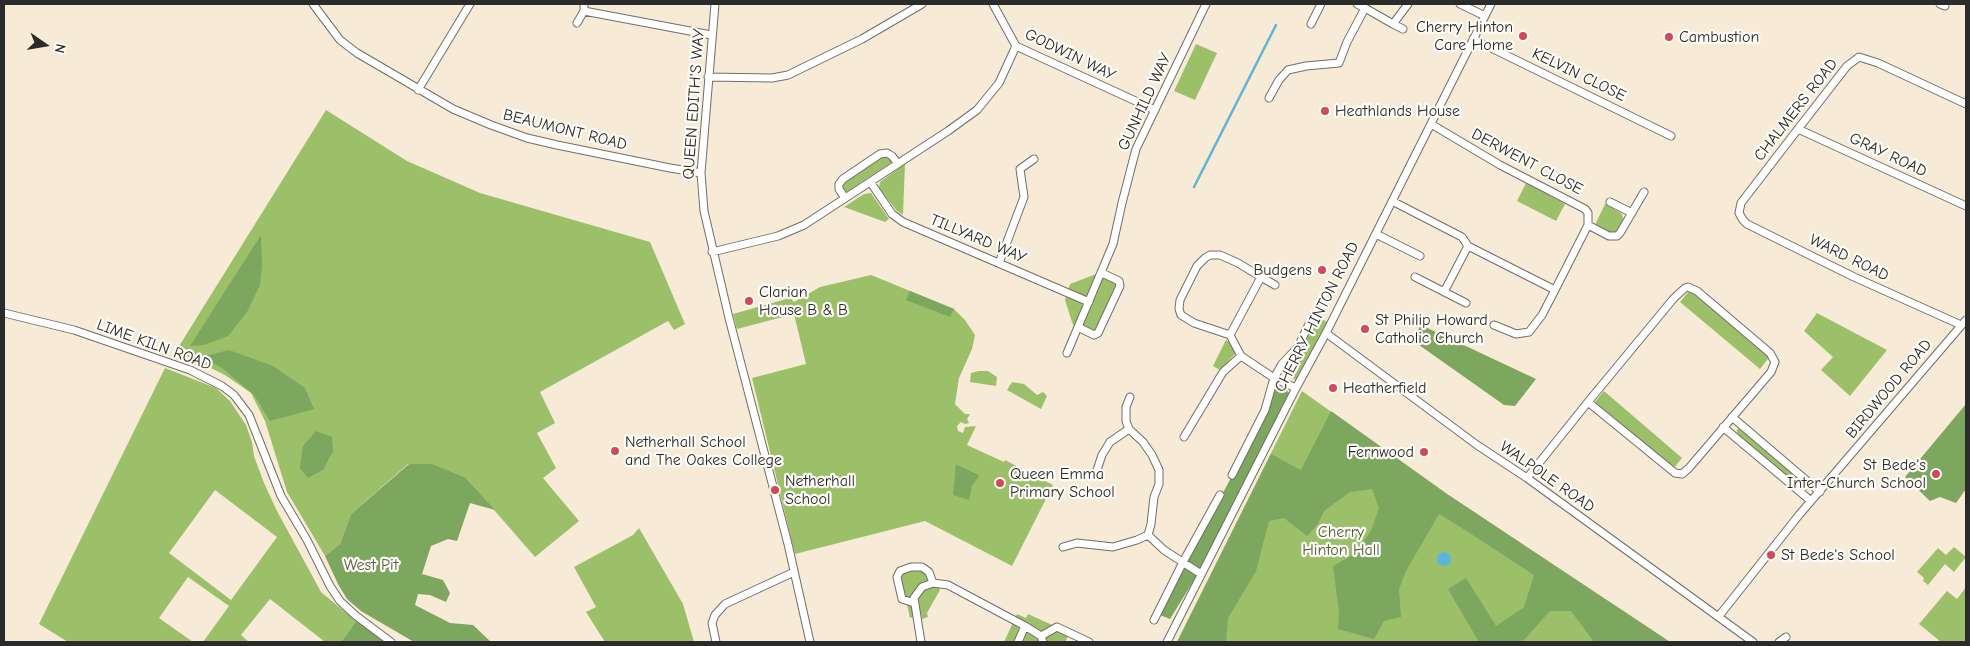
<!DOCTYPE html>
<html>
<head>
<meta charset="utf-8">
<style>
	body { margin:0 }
	#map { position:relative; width:1970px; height:646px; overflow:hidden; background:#f7ead6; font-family:"Comic Neue",sans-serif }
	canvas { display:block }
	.frame { position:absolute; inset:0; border:5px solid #2b2b2b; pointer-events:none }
	.north { position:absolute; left:20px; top:20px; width:50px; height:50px; -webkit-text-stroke:4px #fdfcf7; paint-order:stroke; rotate:103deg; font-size:14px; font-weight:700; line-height:20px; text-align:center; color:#2b2b2b }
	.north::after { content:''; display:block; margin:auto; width:18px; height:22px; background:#2b2b2b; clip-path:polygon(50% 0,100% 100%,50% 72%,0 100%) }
</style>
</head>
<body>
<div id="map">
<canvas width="1970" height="646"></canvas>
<div class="frame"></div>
<div class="north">N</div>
</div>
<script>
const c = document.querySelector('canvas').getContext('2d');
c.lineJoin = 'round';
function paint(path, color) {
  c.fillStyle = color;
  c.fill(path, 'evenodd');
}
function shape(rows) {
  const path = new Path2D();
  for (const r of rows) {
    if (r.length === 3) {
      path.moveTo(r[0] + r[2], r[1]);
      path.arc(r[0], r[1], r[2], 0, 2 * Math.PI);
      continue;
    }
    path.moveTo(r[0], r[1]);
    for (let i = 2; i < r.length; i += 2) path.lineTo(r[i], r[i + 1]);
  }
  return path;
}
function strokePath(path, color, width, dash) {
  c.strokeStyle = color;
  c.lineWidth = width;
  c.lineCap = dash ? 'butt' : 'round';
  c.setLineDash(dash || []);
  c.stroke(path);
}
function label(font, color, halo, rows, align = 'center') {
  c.font = font + ' "Comic Neue",sans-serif';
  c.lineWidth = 4.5;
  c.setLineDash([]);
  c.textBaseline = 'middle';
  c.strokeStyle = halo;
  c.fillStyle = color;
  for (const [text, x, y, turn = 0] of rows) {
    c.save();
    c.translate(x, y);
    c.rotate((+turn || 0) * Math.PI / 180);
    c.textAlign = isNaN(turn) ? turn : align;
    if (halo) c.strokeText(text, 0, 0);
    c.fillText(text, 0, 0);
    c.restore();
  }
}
paint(shape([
	[1196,44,1217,53,1195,100,1174,91],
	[326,110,407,161,480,193,650,242,685,324,674,330,668,321,540,392,555,423,537,433,556,468,543,478,579,521,535,557,468,480,431,464,408,464,351,514,340,544,325,556,287,492,265,421,251,393,225,375,176,351],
	[887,156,892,162,845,193,841,185,844,181,878,158],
	[905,164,903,215,897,211,879,188,880,182],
	[1526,183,1565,204,1556,221,1517,201],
	[871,193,889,219,885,222,844,207,864,194],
	[1605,204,1619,212,1622,214,1623,219,1617,232,1611,235,1594,227],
	[1099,273,1119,281,1094,335,1073,325,1065,300,1070,284],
	[871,275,954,309,965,320,975,335,972,349,959,378,955,404,965,414,970,414,967,419,969,423,965,424,961,422,957,426,958,431,963,433,965,427,976,426,967,445,1004,462,1005,460,1053,485,1012,566,925,521,795,554,752,378,806,364,794,314,737,329,733,314,790,298,794,302,820,287],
	[956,464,980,475,972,485],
	[1690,290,1770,356,1760,369,1680,302],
	[1817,313,1887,350,1850,396,1821,370,1833,357,1804,331],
	[1317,316,1327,322,1296,380,1287,375,1286,366,1299,352],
	[1226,340,1232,344,1235,354,1220,370,1213,366],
	[165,368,216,388,230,401,246,425,252,442,254,456,264,483,277,511,321,592,356,621,341,642,325,642,270,599,241,635,249,642,203,642,229,606,188,577,159,618,193,642,68,642,39,624],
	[215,490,277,537,231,600,169,553],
	[979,371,988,371,997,377,996,386,970,382,971,373],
	[1012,382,1024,384,1037,395,1043,392,1047,396,1041,409,1007,390],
	[1302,391,1447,494,1670,642,1177,642],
	[1604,391,1682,458,1673,469,1594,403],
	[1737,429,1741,429,1807,486,1808,490,1804,490,1737,434],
	[639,528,683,604,694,642,605,642,586,612,596,607,574,567,633,535],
	[1954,547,1966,557,1954,572,1945,564,1928,585,1923,581,1924,578,1917,572,1938,548,1946,555],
	[918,569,929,574,940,590,927,613,928,617,922,619,921,614,910,618,907,604,903,596,900,574],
	[1966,587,1966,642,1941,642,1919,624,1947,591,1957,599],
	[1017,614,1026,618,1028,614,1070,633,1065,642,1004,642]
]), '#9cc06a');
paint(shape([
	[261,235,262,266,260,285,247,312,228,336,204,345,190,346],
	[910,291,954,309,950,317,906,300],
	[1421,325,1536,379,1515,406,1504,405,1412,340],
	[229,350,273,366,305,388,314,409,270,421,254,395,222,368,201,357],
	[1277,387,1284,387,1289,393,1202,567,1170,619,1160,615,1270,402,1272,391],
	[1966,404,1966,489,1956,503,1940,497,1930,501,1905,477],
	[1331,411,1447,494,1670,642,1594,642,1571,611,1550,611,1524,640,1515,642,1479,642,1448,589,1466,578,1496,626,1524,607,1534,575,1465,530,1439,514,1406,571,1399,589,1401,617,1384,621,1374,639,1338,629,1339,612,1333,566,1353,555,1371,531,1379,508,1372,489,1350,492,1324,511,1318,524,1307,536,1284,518,1269,521,1256,571,1228,618,1226,642,1177,642,1271,454,1301,470],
	[316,431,332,437,333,451,323,470,308,478,300,468,303,446],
	[409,464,432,464,466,478,495,510,470,503,457,541,448,539,431,546,422,574,443,580,450,593,446,602,430,595,418,594,415,605,450,623,473,625,491,642,414,642,361,611,347,599,338,584,325,556,340,544,351,514],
	[956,464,980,475,972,486,969,500,953,495],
	[356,621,368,629,386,642,341,642]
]), '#7da65e');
paint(shape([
	[1444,559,7]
]), '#5cb5d9');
strokePath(shape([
	[1194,187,1276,25]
]), '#5cb5d9', 2.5);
const minor = shape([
	[313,4,340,40,357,53,453,109,491,125,527,138,557,145,670,168,701,173],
	[715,4,701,173,704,211,729,318,788,544,810,642],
	[993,4,1016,46,1155,110],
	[1357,4,1365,8],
	[1460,4,1485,16],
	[1940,4,1945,6],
	[584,11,711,35],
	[577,23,584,11,584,4],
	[1311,24,1321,4],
	[1393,24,1403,29],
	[1473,39,1671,136],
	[708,77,772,78,788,75,862,39,922,4],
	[418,90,470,4],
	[1269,98,1279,80,1288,70,1306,66,1339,63,1347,42,1365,8,1393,24,1408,4],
	[1798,129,1966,206],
	[871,183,892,214,903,222,1089,302],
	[845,198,839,189,839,184,843,179,880,154,887,153,892,156,898,164],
	[1392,201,1462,237,1468,246,1555,290,1588,225,1588,213,1585,209,1500,165,1431,124],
	[1610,202,1632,213],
	[1588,225,1609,236,1617,236,1620,233,1644,192],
	[1376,234,1420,256],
	[712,252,778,236,804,225,948,131,977,110,999,83,1016,46],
	[999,263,1024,197,1020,169,1034,159],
	[1261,277,1275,285],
	[1415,277,1466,303],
	[1444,292,1468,246],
	[4,313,74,330,190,370,222,386,234,395,249,415,281,496,307,540,330,586,340,601,355,615,391,642],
	[1494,325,1516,334,1529,332,1542,315,1555,290],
	[1961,325,1854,277,1747,224,1743,220,1739,213,1741,203,1798,129,1847,66,1859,57,1878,63,1966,104],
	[1078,327,1094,335,1098,333,1120,286,1119,281,1102,273],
	[1326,333,1477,445,1527,478,1753,642],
	[1230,335,1261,277,1238,263,1220,255,1210,255,1205,258,1197,266,1180,300,1179,309,1181,315,1194,323,1230,335,1241,356,1274,378,1296,388],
	[1067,353,1113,244,1122,203,1136,149,1206,4],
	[1130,397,1126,407,1126,421,1129,429,1143,442,1152,455,1159,470,1159,484,1154,497,1151,524,1148,535,1164,550,1201,574],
	[1732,417,1820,492],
	[1723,427,1811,501],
	[1184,437,1223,372,1241,356],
	[1097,470,1102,455,1110,442,1129,429],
	[1232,475,1265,410,1274,378,1282,364,1298,347,1310,322],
	[1527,478,1588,402,1674,298,1685,288,1688,287,1697,291,1770,353,1775,362,1771,372,1689,468,1682,474,1675,473,1588,402],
	[1063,547,1077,543,1113,547,1137,540,1148,535],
	[914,603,902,599,897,577,900,571,911,567,922,567,929,572,933,583],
	[1719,616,1799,515,1966,320],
	[1154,620,1183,562,1220,495],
	[1041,636,1057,627,1089,642],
	[716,642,712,623,715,615,725,604,794,572],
	[921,642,914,598,922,587,933,583,948,585,1025,626,1041,636,1043,642],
	[1018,642,1025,626],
	[1167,642,1296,388,1326,333,1491,4],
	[1779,642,1786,637]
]);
strokePath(minor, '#726e67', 9);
strokePath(minor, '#fff', 7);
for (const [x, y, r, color] of [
	[1523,36,5,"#d1495b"],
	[1669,37,5,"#d1495b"],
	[1325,111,5,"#d1495b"],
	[1322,270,5,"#d1495b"],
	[749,301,5,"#d1495b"],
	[1365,329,5,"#d1495b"],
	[1333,388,5,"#d1495b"],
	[615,451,5,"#d1495b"],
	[1424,452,5,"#d1495b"],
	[1936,474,5,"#d1495b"],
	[1000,483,5,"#d1495b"],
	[775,490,5,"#d1495b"],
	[1771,555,5,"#d1495b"]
]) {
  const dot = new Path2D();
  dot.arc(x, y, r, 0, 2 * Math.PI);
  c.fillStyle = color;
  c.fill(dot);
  strokePath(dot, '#fdfcf7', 2);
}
label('16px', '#2b2b2b', '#fdfcf7', [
	["Cherry Hinton",1513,27,"right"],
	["Care Home",1513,45,"right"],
	["Cambustion",1679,37],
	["Heathlands House",1335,111],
	["Budgens",1312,270,"right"],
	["Clarian",759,292],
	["House B & B",759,310],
	["St Philip Howard",1375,320],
	["Catholic Church",1375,338],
	["Heatherfield",1343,388],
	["Netherhall School",625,442],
	["and The Oakes College",625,460],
	["Fernwood",1414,452,"right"],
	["St Bede's",1926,465,"right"],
	["Inter-Church School",1926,483,"right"],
	["Queen Emma",1010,474],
	["Primary School",1010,492],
	["Netherhall",785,481],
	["School",785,499],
	["St Bede's School",1781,555]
], 'left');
label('16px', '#2b2b2b', '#fdfcf7', [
	["GODWIN WAY",1070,55,26],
	["KELVIN CLOSE",1579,75,26],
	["GUNHILD WAY",1145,102,-65],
	["QUEEN EDITH'S WAY",694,104,-86],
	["CHALMERS ROAD",1796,110,-52],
	["BEAUMONT ROAD",565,130,14],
	["GRAY ROAD",1888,155,25],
	["DERWENT CLOSE",1527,162,28],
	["TILLYARD WAY",978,239,23],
	["WARD ROAD",1849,258,26],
	["CHERRY HINTON ROAD",1317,317,-63],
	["LIME KILN ROAD",154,345,20],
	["BIRDWOOD ROAD",1889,389,-50],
	["WALPOLE ROAD",1547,477,35]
]);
label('16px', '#535f41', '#fdfcf7', [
	["Cherry",1341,532],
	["Hinton Hall",1341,550],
	["West Pit",371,565]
]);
</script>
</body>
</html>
